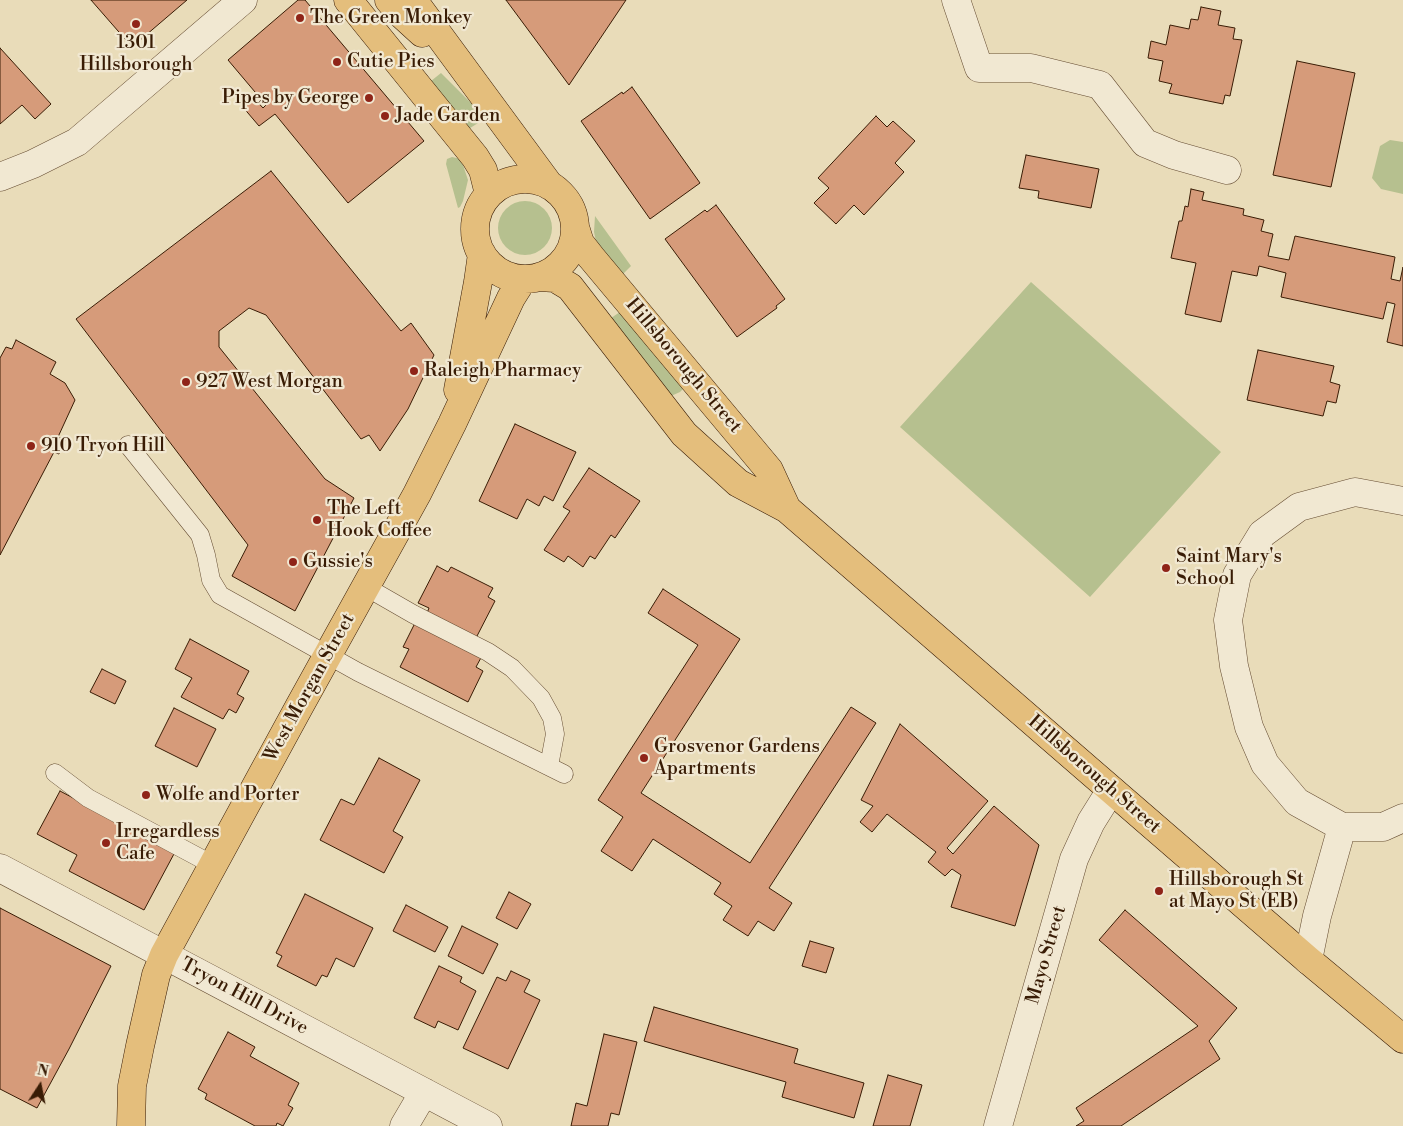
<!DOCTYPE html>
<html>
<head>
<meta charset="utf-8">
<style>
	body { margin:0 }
	#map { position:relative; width:1403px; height:1126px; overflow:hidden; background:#e9dcb9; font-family:"Libre Bodoni",serif }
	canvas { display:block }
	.north { position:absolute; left:15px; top:1061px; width:50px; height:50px; -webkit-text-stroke:4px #f1e8d2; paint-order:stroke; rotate:11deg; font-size:14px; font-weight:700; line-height:20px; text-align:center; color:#391c05 }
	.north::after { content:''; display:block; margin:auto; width:18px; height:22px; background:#391c05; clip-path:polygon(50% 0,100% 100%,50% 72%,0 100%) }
</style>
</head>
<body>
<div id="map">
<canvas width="1403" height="1126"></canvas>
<div class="north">N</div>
</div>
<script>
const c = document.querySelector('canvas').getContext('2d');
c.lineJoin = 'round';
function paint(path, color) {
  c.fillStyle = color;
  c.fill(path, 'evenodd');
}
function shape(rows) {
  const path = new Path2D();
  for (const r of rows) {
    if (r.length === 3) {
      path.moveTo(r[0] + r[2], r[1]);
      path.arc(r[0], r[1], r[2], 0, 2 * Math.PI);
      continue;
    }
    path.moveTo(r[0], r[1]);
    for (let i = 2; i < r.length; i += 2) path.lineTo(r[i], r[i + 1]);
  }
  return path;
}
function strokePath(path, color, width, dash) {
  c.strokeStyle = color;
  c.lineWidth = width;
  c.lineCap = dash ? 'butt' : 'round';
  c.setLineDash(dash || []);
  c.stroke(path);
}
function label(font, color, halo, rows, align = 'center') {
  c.font = font + ' "Libre Bodoni",serif';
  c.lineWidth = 4.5;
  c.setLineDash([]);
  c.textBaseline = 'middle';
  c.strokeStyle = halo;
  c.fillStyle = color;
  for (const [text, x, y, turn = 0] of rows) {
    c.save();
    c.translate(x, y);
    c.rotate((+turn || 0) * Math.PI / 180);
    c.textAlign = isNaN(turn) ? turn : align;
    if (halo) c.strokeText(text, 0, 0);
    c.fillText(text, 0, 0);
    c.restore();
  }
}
paint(shape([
	[441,73,486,118,467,130,431,81],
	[1390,140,1403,142,1403,194,1381,189,1372,178,1380,146],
	[452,157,461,159,468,180,463,201,460,207,458,208,446,164,447,159],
	[525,228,27],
	[595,216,631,266,621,276,597,246,594,232],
	[1031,282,1221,452,1090,597,900,427],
	[623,310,684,388,680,392,671,396,611,318]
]), '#b6c08f');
const building = shape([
	[91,0,187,0,132,47,91,0],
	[298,0,305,0,424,141,348,203,275,114,259,126,242,106,253,97,263,108,266,105,228,60,298,0],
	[506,0,626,0,569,85,506,0],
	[1201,7,1221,11,1218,25,1235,28,1233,39,1242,40,1230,96,1225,95,1223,104,1169,93,1172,84,1159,81,1163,61,1148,58,1151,41,1166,45,1170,25,1189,29,1191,19,1198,20,1201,7],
	[0,48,51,104,35,119,22,105,0,124,0,48],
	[1297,61,1355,73,1331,187,1273,175,1297,61],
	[632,87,700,183,650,219,581,121,622,92,623,94,632,87],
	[876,116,887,127,893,121,915,141,895,163,904,172,864,215,854,205,836,224,814,203,829,188,818,178,876,116],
	[1026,155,1099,169,1091,208,1038,198,1039,191,1019,188,1026,155],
	[271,171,401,331,411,323,434,355,408,409,380,451,369,435,361,439,266,315,249,308,219,331,219,347,325,479,354,498,295,611,232,576,248,545,76,319,271,171],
	[1191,189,1204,192,1202,200,1244,209,1243,215,1264,220,1261,231,1273,234,1268,256,1289,260,1295,236,1395,257,1391,279,1400,281,1403,267,1403,346,1387,342,1395,304,1387,302,1383,319,1281,297,1286,273,1259,266,1257,276,1232,271,1221,322,1185,314,1196,263,1171,258,1179,221,1182,221,1185,206,1188,207,1191,189],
	[716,205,785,299,776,306,777,308,737,337,665,239,705,210,707,212,716,205],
	[16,340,56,362,50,374,65,383,75,400,58,437,65,440,59,454,54,452,0,555,0,358,6,347,12,349,16,340],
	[1258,350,1334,366,1330,382,1340,385,1336,403,1327,401,1323,416,1247,400,1258,350],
	[515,424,576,452,553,501,544,496,539,506,527,499,517,519,479,501,515,424],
	[589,468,640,501,615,538,611,535,595,559,590,556,583,567,568,556,564,562,544,550,570,511,563,507,589,468],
	[437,566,448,572,451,567,493,588,488,597,495,601,476,638,427,613,429,608,418,603,437,566],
	[663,589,740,639,641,793,750,863,851,707,876,723,769,888,792,903,774,931,758,921,748,936,723,920,732,906,714,894,721,883,653,839,632,871,601,851,623,817,598,800,698,645,648,613,663,589],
	[416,621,483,654,476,667,483,671,468,702,400,667,409,649,403,647,416,621],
	[190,639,249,671,237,694,244,698,236,713,229,709,223,719,181,697,192,678,175,669,190,639],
	[102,669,126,681,115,704,90,692,102,669],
	[174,708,216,729,197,767,155,746,174,708],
	[900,724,988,801,947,848,953,854,994,806,1039,845,1015,926,951,907,961,875,952,869,945,876,928,862,936,852,887,814,872,832,860,822,873,806,861,800,900,724],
	[379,758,420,780,393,831,403,837,384,873,320,840,341,799,354,805,379,758],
	[60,791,175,852,144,910,69,871,77,855,37,834,60,791],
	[509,892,531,904,517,929,496,918,509,892],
	[305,894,373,928,354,967,336,958,327,977,322,975,316,986,277,966,282,956,276,953,305,894],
	[406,905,448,927,435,952,393,931,406,905],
	[0,908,111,966,69,1049,37,1108,0,1089,0,908],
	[1125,910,1237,1008,1209,1041,1220,1059,1121,1126,1076,1126,1084,1121,1076,1108,1198,1026,1099,940,1125,910],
	[462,926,498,944,483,974,448,956,462,926],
	[810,941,834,948,826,973,802,966,810,941],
	[439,966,462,977,460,982,476,991,458,1030,438,1021,435,1028,414,1018,439,966],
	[511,971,530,980,524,992,540,1000,508,1069,463,1048,497,977,506,981,511,971],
	[654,1007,798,1049,794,1063,864,1083,854,1118,782,1097,786,1082,644,1041,654,1007],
	[228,1032,255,1047,250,1056,299,1083,288,1105,293,1108,283,1126,277,1123,276,1126,255,1126,205,1099,207,1094,198,1089,228,1032],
	[604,1034,637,1042,619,1115,611,1113,608,1126,571,1126,576,1103,587,1106,604,1034],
	[888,1075,922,1085,910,1126,873,1126,888,1075]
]);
paint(building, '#d69b7a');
strokePath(building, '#391c05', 1);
const service = shape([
	[128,445,200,535,206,555,211,580,220,595,358,672,564,774],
	[366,587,413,614,488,652,512,668,541,698,552,718,555,734,549,766],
	[55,773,88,798,213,865]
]);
const minor = shape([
	[956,0,979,68,1031,68,1100,85,1145,143,1174,155,1227,170],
	[1403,501,1355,492,1299,507,1262,534,1237,575,1228,620,1234,666,1249,727,1265,764,1297,802,1342,827,1383,827,1403,818],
	[0,868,488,1126],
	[1308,960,1317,916,1342,827],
	[404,1126,424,1092],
	[998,1126,1074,859,1091,822,1111,790]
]);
const tertiary = shape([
	[0,177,33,164,77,142,243,0]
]);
const primary = shape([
	[348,0,475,157,483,170,489,194],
	[389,0,399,12,422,33],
	[413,0,550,186],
	[525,229,50],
	[575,227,580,243,591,257,769,470,787,509],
	[539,277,555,278,570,287,684,434,738,483,787,509,1308,960,1403,1039],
	[458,390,478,282,482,254],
	[131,1126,132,1086,140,1046,156,975,164,955,299,707,417,494,452,424,511,298,523,279]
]);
strokePath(service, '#654c32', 19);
strokePath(minor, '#654c32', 29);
strokePath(tertiary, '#654c32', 29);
strokePath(primary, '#391c05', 29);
strokePath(service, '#f1e8d2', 18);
strokePath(minor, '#f1e8d2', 28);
strokePath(tertiary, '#f1e8d2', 28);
strokePath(primary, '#e4be7c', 28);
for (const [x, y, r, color] of [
	[300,18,5,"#8f2418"],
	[136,24,5,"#8f2418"],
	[337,62,5,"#8f2418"],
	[369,98,5,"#8f2418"],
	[385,116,5,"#8f2418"],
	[414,371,5,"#8f2418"],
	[186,382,5,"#8f2418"],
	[31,446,5,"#8f2418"],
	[317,520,5,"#8f2418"],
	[293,562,5,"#8f2418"],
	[1166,568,5,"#8f2418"],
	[644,758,5,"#8f2418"],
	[146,795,5,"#8f2418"],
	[106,843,5,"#8f2418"],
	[1159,891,5,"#8f2418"]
]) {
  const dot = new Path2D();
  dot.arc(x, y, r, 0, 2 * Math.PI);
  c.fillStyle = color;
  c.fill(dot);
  strokePath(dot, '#f1e8d2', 2);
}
label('19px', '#391c05', '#f1e8d2', [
	["The Green Monkey",310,18],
	["1301",136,43,"center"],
	["Hillsborough",136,65,"center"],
	["Cutie Pies",347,62],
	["Pipes by George",359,98,"right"],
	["Jade Garden",395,116],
	["Raleigh Pharmacy",424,371],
	["927 West Morgan",196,382],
	["910 Tryon Hill",41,446],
	["The Left",327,509],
	["Hook Coffee",327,531],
	["Saint Mary's",1176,557],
	["School",1176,579],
	["Gussie's",303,562],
	["Grosvenor Gardens",654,747],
	["Apartments",654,769],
	["Wolfe and Porter",156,795],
	["Irregardless",116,832],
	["Cafe",116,854],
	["Hillsborough St",1169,880],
	["at Mayo St (EB)",1169,902]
], 'left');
label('19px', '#391c05', '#f1e8d2', [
	["Hillsborough Street",683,366,50],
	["West Morgan Street",310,688,-61],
	["Hillsborough Street",1094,775,41],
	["Mayo Street",1047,955,-74],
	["Tryon Hill Drive",244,997,28]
]);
</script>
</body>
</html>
